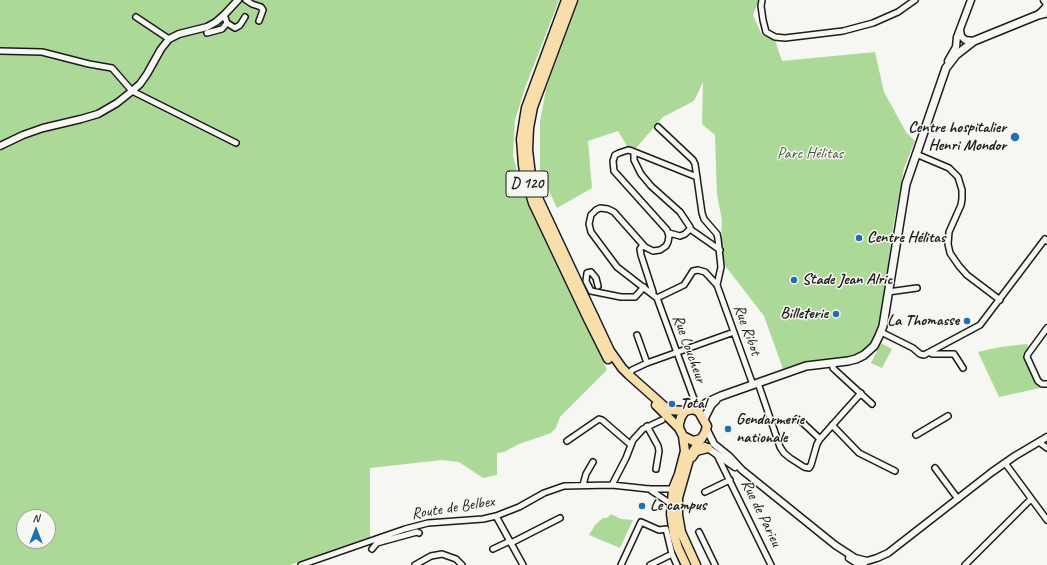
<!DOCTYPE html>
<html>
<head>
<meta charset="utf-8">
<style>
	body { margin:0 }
	#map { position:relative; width:1047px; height:565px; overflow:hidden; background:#f6f6f2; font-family:Caveat,sans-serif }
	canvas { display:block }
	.north { position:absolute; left:16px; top:509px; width:40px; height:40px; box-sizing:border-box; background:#f6f6f2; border:1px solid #9f9f9c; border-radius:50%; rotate:0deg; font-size:11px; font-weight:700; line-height:16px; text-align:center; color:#1c1c1c }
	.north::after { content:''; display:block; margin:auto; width:14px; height:18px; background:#1f6fb2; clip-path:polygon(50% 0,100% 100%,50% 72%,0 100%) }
</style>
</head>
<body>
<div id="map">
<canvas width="1047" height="565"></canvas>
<div class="north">N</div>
</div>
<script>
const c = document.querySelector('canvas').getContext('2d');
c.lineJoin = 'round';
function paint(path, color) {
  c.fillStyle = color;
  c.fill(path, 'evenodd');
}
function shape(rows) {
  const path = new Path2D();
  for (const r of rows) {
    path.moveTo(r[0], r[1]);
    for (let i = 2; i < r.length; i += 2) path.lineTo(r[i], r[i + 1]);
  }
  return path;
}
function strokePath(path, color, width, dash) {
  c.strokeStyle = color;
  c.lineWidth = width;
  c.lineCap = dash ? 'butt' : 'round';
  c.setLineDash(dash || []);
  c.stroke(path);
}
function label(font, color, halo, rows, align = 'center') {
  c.font = font + ' Caveat,sans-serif';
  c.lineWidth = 3;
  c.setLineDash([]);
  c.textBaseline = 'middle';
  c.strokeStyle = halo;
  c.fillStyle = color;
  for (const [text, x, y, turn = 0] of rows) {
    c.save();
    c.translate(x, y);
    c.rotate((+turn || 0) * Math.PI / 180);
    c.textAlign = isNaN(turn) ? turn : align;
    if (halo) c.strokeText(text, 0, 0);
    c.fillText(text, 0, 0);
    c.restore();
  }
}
paint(shape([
	[0,0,559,0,525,88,515,120,513,156,522,189,607,370,560,417,556,428,551,433,519,444,504,452,497,453,497,475,483,478,459,462,442,460,370,468,370,537,290,565,0,565],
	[24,517,48,517,48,541,24,541],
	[579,0,759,0,753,15,762,35,775,40,782,61,875,52,884,92,906,132,915,141,904,168,893,227,881,320,876,337,867,348,854,356,797,364,783,369,764,316,723,263,721,240,722,220,717,195,715,135,702,124,703,82,694,101,663,117,636,148,627,146,618,131,588,141,592,188,557,208,540,171,540,122,546,89],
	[881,343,892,349,882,368,871,363],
	[1027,344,1028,348,1023,355,1040,388,999,397,978,352,1000,347],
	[611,514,621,519,633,520,620,548,589,535,595,525,603,518,607,518]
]), '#add998');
const minor = shape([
	[246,0,252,4,261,7,263,10,259,21],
	[762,0,761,6,763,20,766,32,775,37,785,38,843,31,873,23,898,12,915,0],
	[224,15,227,23,235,28,240,25,245,17],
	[136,17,169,39],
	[207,33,222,29,227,23],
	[0,51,42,52,89,64,112,68,132,91,236,143],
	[658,127,693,160,695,164,702,213,704,219,717,234,718,239,721,267,717,285],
	[634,152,634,160,641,174,651,186,680,212,690,227,690,229],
	[916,154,949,168,958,177,962,190,962,199,961,205,949,232,948,244,950,253,959,266,967,275,1000,300],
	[669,233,680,236,685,234,690,229,720,250],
	[643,245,640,249,641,255,653,292],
	[598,286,596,278,591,272,587,273,586,281,591,291,621,297,635,297,644,287],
	[888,292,917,288],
	[657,298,684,285,693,271,698,270,705,272,717,285,753,385],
	[1047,328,1028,354,1027,357,1038,381,1042,384,1047,384],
	[881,332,913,348,920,354,924,355,980,325,1045,239,1047,241],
	[637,335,647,363],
	[930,352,932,354,954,354,963,368],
	[833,363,833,368,835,370,872,404],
	[629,375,632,370,647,363,734,332],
	[758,383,780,447,784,453,790,458,804,467,809,468,811,465,817,444,820,439,861,393],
	[691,409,694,399,657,298,617,267,591,232,589,224,591,215,596,210,600,208,608,209,614,212,645,247,653,251,660,250,666,246,668,242,669,236,667,230,614,171,613,161,615,155,619,153,628,150,632,151,697,177],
	[797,419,803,423,820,439],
	[832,425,859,453,895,471],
	[647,426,658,446,659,451,656,469],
	[916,435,948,416],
	[567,441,599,419,602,420,631,445],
	[1039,442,1047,448],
	[717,455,771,565],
	[1005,463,1047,520],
	[935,468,958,499],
	[583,485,586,474,593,462],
	[612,485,626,458,633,440,643,429,662,420],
	[649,489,671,504],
	[705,492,730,480],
	[496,516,523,565],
	[666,529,672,554,677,565],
	[699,532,715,565],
	[511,543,560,518],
	[372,549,377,543,417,532,419,533],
	[493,549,510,541],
	[301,565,405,529,428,523,483,519,496,516,519,507,544,493,564,486,612,485,649,489,673,489],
	[415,565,431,556,442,554,456,559,462,565],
	[621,565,641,522,659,530,666,529],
	[650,565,672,554],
	[965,565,1031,499]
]);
const tertiary = shape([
	[1038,15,1045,8,1047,4,1044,0],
	[960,30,961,36,965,40,974,41],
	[948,61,956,47,957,37,971,0],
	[0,146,23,135,43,128,81,119,98,114,117,103,132,91,140,84,147,74,161,49,169,39,179,34,207,27,216,22,224,15,238,0],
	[707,430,714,444,729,456,729,460],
	[705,446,735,467],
	[729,456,742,470,835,545,855,558,867,561,877,558,888,553,992,472,1015,456,1047,437],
	[849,558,857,563,864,565]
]);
const secondary = shape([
	[696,410,708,402,721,396,806,366,848,361,856,359,864,355,874,346,879,336,883,326,906,184,946,68,956,55,974,41,1038,15,1047,13],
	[704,419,711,405,716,400]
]);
const primary = shape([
	[594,317,610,351,622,368,629,375,665,407,669,410,685,411],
	[656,405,679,428],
	[683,436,685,451,679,474,673,489,671,514,674,535,678,548,686,565],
	[692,457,696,451,708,448],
	[696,565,681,532,678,515,678,498,690,456,705,433,707,426,699,412,693,409,685,411,681,417,679,424,679,428,683,436,693,441,701,439]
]);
const trunk = shape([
	[566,0,526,108,521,139,523,165,525,176,533,203,588,319,608,359],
	[573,0,533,107,529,128,528,150,531,175,539,200,594,317]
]);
strokePath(minor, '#1c1c1c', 8);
strokePath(tertiary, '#1c1c1c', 9);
strokePath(secondary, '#1c1c1c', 10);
strokePath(primary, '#1c1c1c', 11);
strokePath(trunk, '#1c1c1c', 11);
strokePath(minor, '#f6f6f2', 5);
strokePath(tertiary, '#f6f6f2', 6);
strokePath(secondary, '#f6f6f2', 7);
strokePath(primary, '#f8deab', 8);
strokePath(trunk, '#f8deab', 8);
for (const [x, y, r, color] of [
	[1015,137,5,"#1f6fb2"],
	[859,238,4,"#1f6fb2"],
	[794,280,4,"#1f6fb2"],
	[836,314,4,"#1f6fb2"],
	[967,321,4,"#1f6fb2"],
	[672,404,4,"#1f6fb2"],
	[728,429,4,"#1f6fb2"],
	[642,506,4,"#1f6fb2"]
]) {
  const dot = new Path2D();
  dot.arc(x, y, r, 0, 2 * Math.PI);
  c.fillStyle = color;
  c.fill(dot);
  strokePath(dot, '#f6f6f2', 1.5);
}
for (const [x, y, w] of [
	[527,184,42]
]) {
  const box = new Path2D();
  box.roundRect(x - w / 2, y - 13, w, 26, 3);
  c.fillStyle = '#f6f6f2';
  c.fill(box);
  strokePath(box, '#1c1c1c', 1);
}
label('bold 15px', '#1c1c1c', null, [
	["D 120",527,184]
]);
label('bold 16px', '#1c1c1c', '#f6f6f2', [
	["Centre hospitalier",1006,128,"right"],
	["Henri Mondor",1006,146,"right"],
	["Centre Hélitas",867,238],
	["Stade Jean Alric",802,280],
	["Billeterie",828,314,"right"],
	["La Thomasse",959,321,"right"],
	["Total",680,404],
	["Gendarmerie",736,420],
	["nationale",736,438],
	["Le campus",650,506]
], 'left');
label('16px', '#485541', '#f6f6f2', [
	["Parc Hélitas",810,154]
]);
label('16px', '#1c1c1c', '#f6f6f2', [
	["Rue Ribot",747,330,70],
	["Rue Loucheur",689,349,70],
	["Route de Belbex",453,508,-9],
	["Rue de Parieu",761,513,64]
]);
</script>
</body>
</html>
